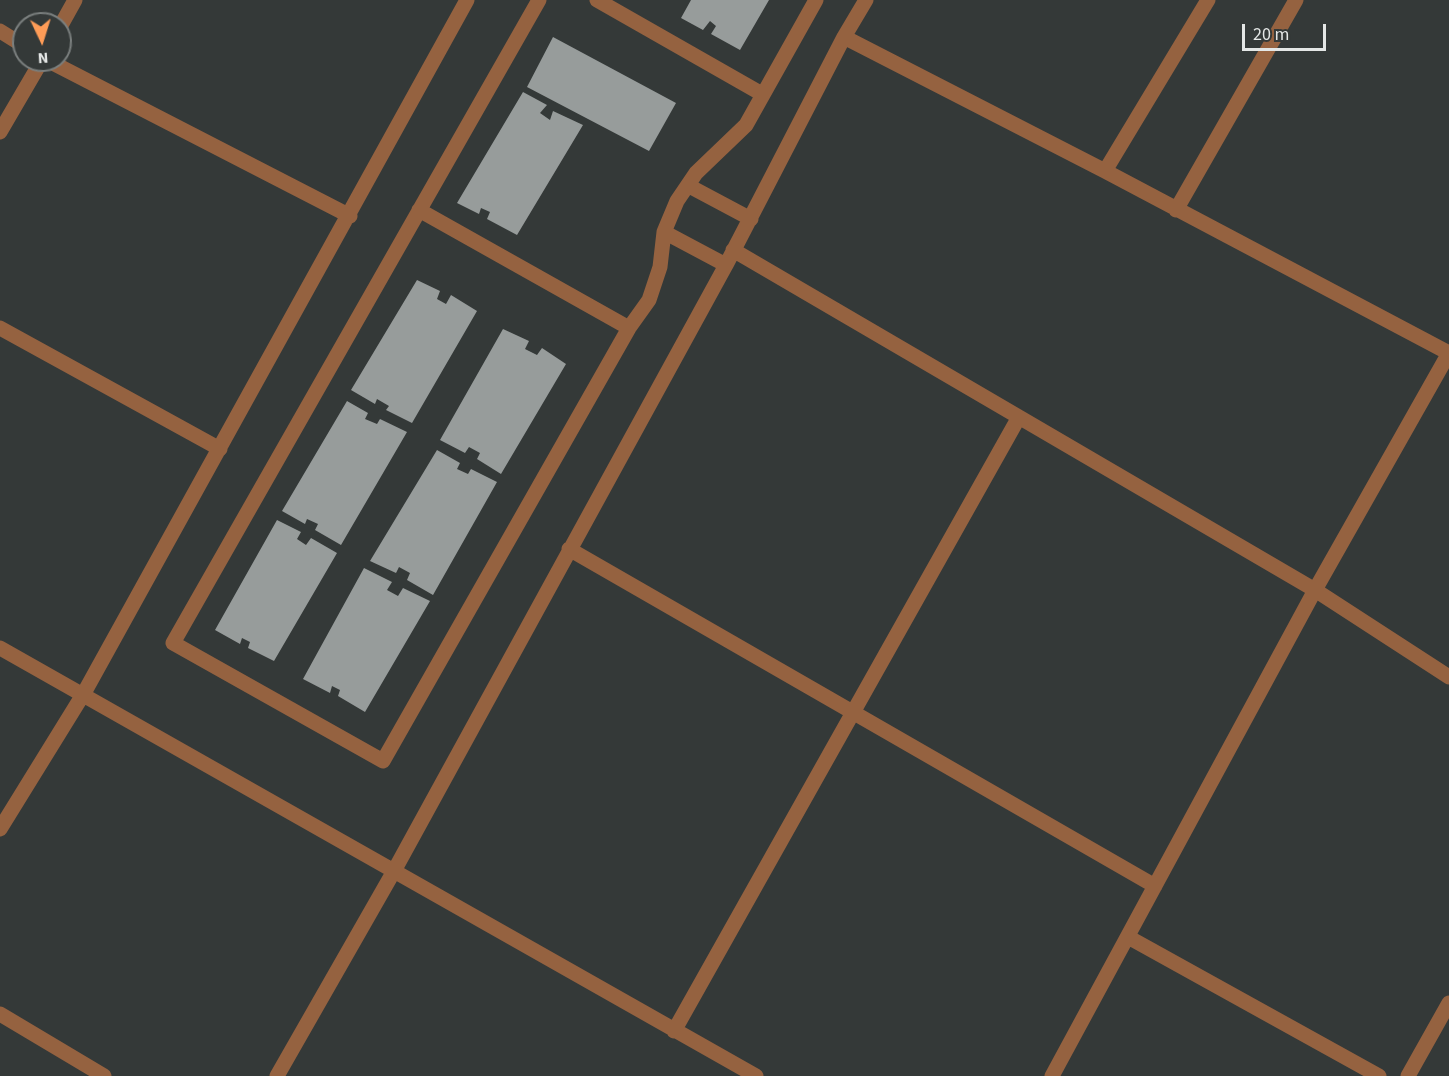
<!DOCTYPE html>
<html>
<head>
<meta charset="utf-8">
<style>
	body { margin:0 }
	#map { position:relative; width:1449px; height:1076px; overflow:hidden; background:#343938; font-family:"Source Sans 3",sans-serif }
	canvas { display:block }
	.north { position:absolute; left:12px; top:12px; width:60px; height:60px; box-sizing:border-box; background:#343938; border:2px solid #7a7f7e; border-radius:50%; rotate:176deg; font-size:16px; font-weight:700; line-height:24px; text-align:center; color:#e4e7e6 }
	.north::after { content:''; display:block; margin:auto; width:21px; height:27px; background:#fe9c57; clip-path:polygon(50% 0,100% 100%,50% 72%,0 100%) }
	.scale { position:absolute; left:1242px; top:24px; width:84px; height:27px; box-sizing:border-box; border:3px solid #e4e7e6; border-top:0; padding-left:8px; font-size:18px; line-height:21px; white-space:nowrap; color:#e4e7e6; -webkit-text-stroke:4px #343938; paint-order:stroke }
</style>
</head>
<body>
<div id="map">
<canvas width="1449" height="1076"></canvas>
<div class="north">N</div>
<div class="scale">20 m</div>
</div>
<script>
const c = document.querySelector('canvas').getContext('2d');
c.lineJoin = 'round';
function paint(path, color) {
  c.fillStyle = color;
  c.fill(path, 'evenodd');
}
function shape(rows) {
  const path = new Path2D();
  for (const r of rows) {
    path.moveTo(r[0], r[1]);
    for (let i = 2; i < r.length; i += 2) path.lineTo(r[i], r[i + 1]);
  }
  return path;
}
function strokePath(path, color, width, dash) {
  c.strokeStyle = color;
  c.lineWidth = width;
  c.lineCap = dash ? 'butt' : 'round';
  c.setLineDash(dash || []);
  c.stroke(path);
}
paint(shape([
	[691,0,769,0,740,50,711,34,716,26,710,21,703,30,681,18],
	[553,37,676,103,649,151,527,87],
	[523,92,547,105,540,113,550,120,553,111,583,125,517,235,487,219,490,212,481,208,479,214,457,203],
	[417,280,440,291,437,299,446,304,451,295,477,311,412,423,386,410,389,406,377,399,375,404,351,390],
	[503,329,529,341,525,349,537,355,542,348,566,364,501,474,477,459,480,453,469,447,465,453,440,440],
	[347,401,368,413,365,419,377,424,380,419,407,432,341,545,315,530,318,524,307,519,305,524,282,511],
	[437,450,460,463,457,469,468,474,471,469,497,482,433,595,407,580,410,573,399,567,396,573,370,561],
	[277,520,301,532,297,539,306,545,311,538,337,553,274,661,248,648,250,642,242,638,240,644,215,630],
	[364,568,392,582,387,590,398,596,403,588,430,601,365,712,338,696,340,690,332,686,330,693,303,679]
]), '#979c9b');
strokePath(shape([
	[539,0,173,643,383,761,629,328,649,300,660,267,664,232,677,201,696,173,746,125,816,0],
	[597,0,762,94],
	[60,27,75,0],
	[0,31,24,46],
	[844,37,1105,171,1449,353],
	[47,60,350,216],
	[0,132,42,60],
	[1105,171,1208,0],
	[689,186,751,219],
	[419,210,629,328],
	[1176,210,1296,0],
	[664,232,726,265],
	[733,250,1315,590,1449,677],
	[0,328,220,449],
	[569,549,1155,886],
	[0,648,756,1076],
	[0,829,84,693,467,0],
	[1128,937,1379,1076],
	[0,1014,104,1076],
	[674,1031,1019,417],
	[277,1076,394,871,726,265,844,37,866,0],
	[1052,1076,1315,590,1449,353],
	[1408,1076,1449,1003]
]), '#956240', 15);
</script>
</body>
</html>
